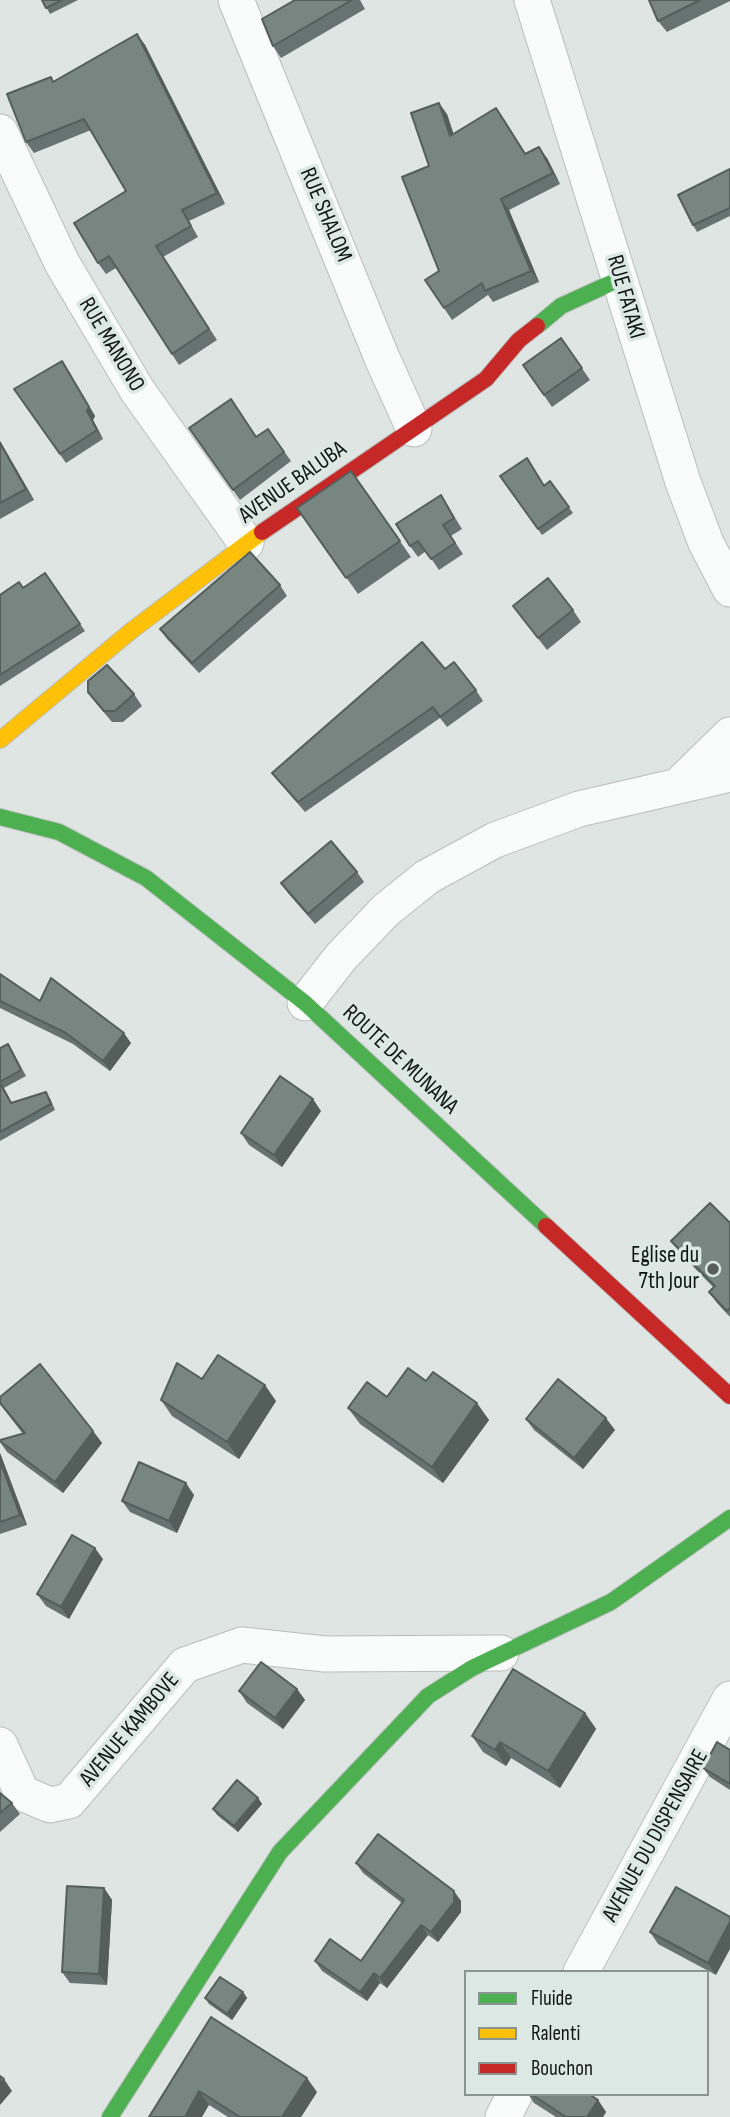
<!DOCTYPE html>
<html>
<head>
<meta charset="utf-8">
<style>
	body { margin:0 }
	#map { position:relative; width:730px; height:2117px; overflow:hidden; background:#dee5e2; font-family:"Sofia Sans Condensed",sans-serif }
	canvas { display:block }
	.legend { position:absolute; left:464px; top:1970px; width:245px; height:126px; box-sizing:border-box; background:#dbe8e3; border:2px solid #8a9490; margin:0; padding:9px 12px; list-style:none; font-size:21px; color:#101513 }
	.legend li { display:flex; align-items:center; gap:14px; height:35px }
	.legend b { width:35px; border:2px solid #8a9490 }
</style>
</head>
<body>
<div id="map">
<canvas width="730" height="2117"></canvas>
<ul class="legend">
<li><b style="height:9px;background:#4caf50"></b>Fluide</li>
<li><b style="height:9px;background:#ffc107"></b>Ralenti</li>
<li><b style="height:9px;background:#c62828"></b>Bouchon</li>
</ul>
</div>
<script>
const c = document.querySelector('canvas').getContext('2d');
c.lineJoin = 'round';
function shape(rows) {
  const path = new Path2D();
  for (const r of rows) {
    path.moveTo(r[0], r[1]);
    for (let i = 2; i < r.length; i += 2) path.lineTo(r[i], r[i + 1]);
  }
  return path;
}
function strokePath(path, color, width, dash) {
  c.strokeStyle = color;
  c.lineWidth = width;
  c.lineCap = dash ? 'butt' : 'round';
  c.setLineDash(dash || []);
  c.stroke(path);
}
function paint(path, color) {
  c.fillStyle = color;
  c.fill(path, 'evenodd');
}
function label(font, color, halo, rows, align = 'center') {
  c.font = font + ' "Sofia Sans Condensed",sans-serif';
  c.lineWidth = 7;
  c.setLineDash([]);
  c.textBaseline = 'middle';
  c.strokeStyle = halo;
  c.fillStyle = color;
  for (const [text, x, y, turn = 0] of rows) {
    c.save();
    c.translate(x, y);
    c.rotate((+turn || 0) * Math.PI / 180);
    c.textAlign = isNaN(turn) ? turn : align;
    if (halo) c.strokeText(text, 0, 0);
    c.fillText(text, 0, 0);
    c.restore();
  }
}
const street = shape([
	[236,0,382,358,414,429],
	[532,0,683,482,706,543,730,589],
	[0,132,62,263,137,390,246,543],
	[679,785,730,735],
	[305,1003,341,957,386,910,427,877,495,840,579,809,730,774],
	[0,1745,22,1793,50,1805,69,1801,185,1665,242,1645,325,1654,501,1653],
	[581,1972,730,1699],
	[503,2117,515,2094]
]);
const fast = shape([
	[537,326,561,306,620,279],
	[0,817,59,832,146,878,305,1003,546,1226],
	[110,2117,280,1852,428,1696,472,1668,611,1602,730,1518]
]);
const slow = shape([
	[0,740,131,631,262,532]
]);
const jam = shape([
	[262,532,486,379,519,340,537,326],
	[546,1226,730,1396]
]);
strokePath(street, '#b9bebc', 37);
strokePath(fast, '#b9bebc', 18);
strokePath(slow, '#b9bebc', 18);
strokePath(jam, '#b9bebc', 18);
strokePath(street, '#fafbfb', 35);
strokePath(fast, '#4caf50', 16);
strokePath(slow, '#ffc107', 16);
strokePath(jam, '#c62828', 16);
paint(shape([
	[42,0,78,0,50,14],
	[295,0,360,0,365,9,281,58,273,46],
	[649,0,730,0,730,1,667,32,658,21],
	[137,34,145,45,225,204,189,221,198,237,163,257,217,340,179,365,116,268,106,274,98,263,126,191,91,130,34,153,26,142,54,81],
	[447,114,453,134,504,119,526,154,547,158,560,184,509,210,539,282,493,302,488,295,452,320,425,280,439,271,429,166],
	[730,169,730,216,697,232,693,225],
	[561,338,590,380,552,407,523,365],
	[68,370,95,416,93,420,103,439,66,463,14,389],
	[189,428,256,437,268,429,291,461,240,500],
	[0,441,34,500,0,519],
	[351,471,411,557,358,594,297,508],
	[500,476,544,485,550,481,573,513,542,535],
	[441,495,462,529,451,536,463,554,439,570,426,551,418,557,410,546],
	[45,573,85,631,0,686,0,595,23,588],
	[280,585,287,596,199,673,167,639,160,629],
	[513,606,573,610,581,622,547,650],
	[445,669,476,690,483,701,447,727,440,718,305,812,280,783,272,773],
	[88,692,134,694,142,706,123,722,112,722,96,703],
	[357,872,364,882,315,924,288,893,281,883],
	[0,974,40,1001,131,1043,110,1071,73,1044,0,1008],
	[0,1048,12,1050,26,1076,4,1088,12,1103,50,1098,55,1110,0,1141],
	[321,1111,282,1167,249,1145,241,1133],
	[730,1223,730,1317,717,1303,709,1292,713,1287,680,1253,671,1241],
	[202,1379,276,1401,239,1459,172,1416,161,1400],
	[426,1381,489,1420,443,1483,360,1424,348,1408,387,1397],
	[0,1404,93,1431,102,1443,63,1493,7,1452,0,1442,0,1440,23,1434],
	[526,1419,615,1430,583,1469,534,1430],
	[0,1453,27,1525,0,1534],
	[194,1495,177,1533,130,1512,122,1501],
	[103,1559,69,1619,46,1606,37,1594],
	[297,1689,305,1700,283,1729,247,1703,239,1691],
	[585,1713,596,1729,560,1788,511,1758,506,1766,483,1752,472,1736],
	[730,1750,730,1790,710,1777,703,1768],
	[0,1793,12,1803,20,1814,0,1832],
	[258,1798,262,1804,238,1832,217,1815,213,1809],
	[356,1863,461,1901,461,1912,438,1942,428,1935,387,1988,380,1983,367,2001,322,1971,315,1961,361,1961,402,1903,363,1873],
	[676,1887,716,1975,658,1944,650,1932],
	[104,1888,112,1900,107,1985,70,1983,62,1972],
	[243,1992,247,1998,232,2020,209,2004,205,1998],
	[211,2017,317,2092,301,2117,228,2117,209,2105,149,2117],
	[528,2094,589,2094,598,2100,606,2112,603,2117,556,2117,534,2103]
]), '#677370');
paint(shape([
	[137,34,145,45,225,204,217,193],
	[439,103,447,114,458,147,450,136],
	[539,147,547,158,560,184,553,173],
	[501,199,509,210,539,282,531,271],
	[62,361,95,416,93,420,103,439,97,430],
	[0,441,34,500,26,489,0,443],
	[124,1033,131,1043,110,1071,103,1061],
	[313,1099,321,1111,282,1167,274,1155],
	[265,1385,276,1401,239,1459,227,1442],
	[477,1403,489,1420,443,1483,432,1467],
	[606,1418,615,1430,583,1469,574,1458],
	[93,1431,102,1443,63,1493,55,1482],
	[0,1453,27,1525,20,1515,0,1461],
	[186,1483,194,1495,177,1533,169,1521],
	[95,1548,103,1559,69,1619,61,1607],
	[297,1689,305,1700,283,1729,275,1718],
	[585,1713,596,1729,560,1788,548,1771],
	[500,1742,511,1758,506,1766,495,1750],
	[258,1798,262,1804,238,1832,234,1826],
	[104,1888,112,1900,107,1985,99,1974],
	[454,1891,461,1901,461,1912,438,1942,431,1932],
	[730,1922,730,1949,716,1975,708,1963],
	[421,1925,428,1935,387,1988,380,1978],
	[374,1973,380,1983,367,2001,360,1992],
	[243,1992,247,1998,232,2020,227,2014],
	[307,2078,317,2092,301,2117,282,2117],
	[4,2079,12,2091,0,2105,0,2084],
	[199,2091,209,2105,202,2117,185,2117],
	[598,2100,606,2112,603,2117,587,2117]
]), '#545e5b');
const building = shape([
	[42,0,62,0,46,8,42,0],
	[295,0,352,0,273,46,262,19,295,0],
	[649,0,700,0,658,21,649,0],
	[137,34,217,193,182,210,191,226,156,246,209,329,172,354,109,256,98,263,74,223,126,191,84,119,26,142,7,94,51,77,53,82,137,34],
	[439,103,450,136,496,108,525,154,539,147,553,173,501,199,531,271,485,291,482,283,444,308,425,280,439,271,402,177,429,166,411,113,439,103],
	[730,169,730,208,693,225,678,195,730,169],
	[561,338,582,368,544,395,523,365,561,338],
	[62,361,89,407,87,411,97,430,60,454,14,389,62,361],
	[231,399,256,437,268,429,284,452,233,490,189,428,231,399],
	[0,443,26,489,0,503,0,443],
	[527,458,544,486,550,481,569,507,538,529,500,476,527,458],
	[351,471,400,541,346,578,297,508,351,471],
	[441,495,454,518,443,525,455,543,431,559,418,541,410,546,396,524,441,495],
	[250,552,280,585,192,663,160,629,250,552],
	[45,573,80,624,0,675,0,595,19,582,23,588,45,573],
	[548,578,573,610,538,638,513,606,548,578],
	[422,642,445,669,454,662,476,690,440,717,433,707,298,802,272,773,422,642],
	[107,665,134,694,115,711,104,711,88,692,88,681,107,665],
	[331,841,357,872,308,914,281,883,331,841],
	[0,974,40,1001,51,978,124,1033,103,1061,66,1033,0,1001,0,974],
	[8,1044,21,1070,0,1082,0,1048,8,1044],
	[280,1076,313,1099,274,1155,241,1133,280,1076],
	[0,1083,11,1103,46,1092,51,1104,0,1132,0,1083],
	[710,1203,730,1223,730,1308,727,1311,709,1292,715,1286,671,1241,710,1203],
	[218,1355,265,1385,227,1442,161,1400,177,1363,202,1379,218,1355],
	[40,1364,93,1431,55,1482,0,1441,0,1440,25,1433,0,1403,0,1397,40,1364],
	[408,1368,426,1381,433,1372,477,1403,432,1467,348,1408,367,1382,387,1397,408,1368],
	[558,1379,606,1418,574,1458,526,1419,558,1379],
	[0,1461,20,1515,0,1522,0,1461],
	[139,1462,186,1483,169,1521,122,1501,139,1462],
	[72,1535,95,1548,61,1607,37,1594,72,1535],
	[261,1662,297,1689,275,1718,239,1691,261,1662],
	[513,1669,585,1713,548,1771,500,1742,495,1750,472,1736,513,1669],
	[717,1742,730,1750,730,1784,703,1768,717,1742],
	[237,1780,258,1798,234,1826,213,1809,237,1780],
	[0,1793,12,1803,0,1813,0,1793],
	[378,1834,454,1891,454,1902,431,1932,421,1925,380,1978,374,1973,360,1992,315,1961,330,1939,361,1961,404,1900,356,1863,378,1834],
	[67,1886,104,1888,99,1974,62,1972,67,1886],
	[676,1887,730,1917,730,1922,708,1963,650,1932,676,1887],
	[220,1977,243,1992,227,2014,205,1998,220,1977],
	[211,2017,307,2078,282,2117,240,2117,199,2091,185,2117,149,2117,211,2017],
	[0,2076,4,2079,0,2084,0,2076],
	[531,2094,589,2094,598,2100,587,2117,566,2117,531,2094]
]);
paint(building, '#788682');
strokePath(building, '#545e5b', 2);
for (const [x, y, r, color] of [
	[713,1269,7,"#585e5b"]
]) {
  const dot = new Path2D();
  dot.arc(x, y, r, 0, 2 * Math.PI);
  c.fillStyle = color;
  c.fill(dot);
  strokePath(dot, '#dbe8e3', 2.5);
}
label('23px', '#101513', '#dbe8e3', [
	["RUE SHALOM",325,215,67],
	["RUE FATAKI",625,297,74],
	["RUE MANONO",111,345,59],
	["AVENUE BALUBA",293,483,-35],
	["ROUTE DE MUNANA",400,1060,43],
	["AVENUE KAMBOVE",130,1730,-50],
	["AVENUE DU DISPENSAIRE",656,1836,-61]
]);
label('23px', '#101513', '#dbe8e3', [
	["Eglise du",699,1256],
	["7th Jour",699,1282]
], 'right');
</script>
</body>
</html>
